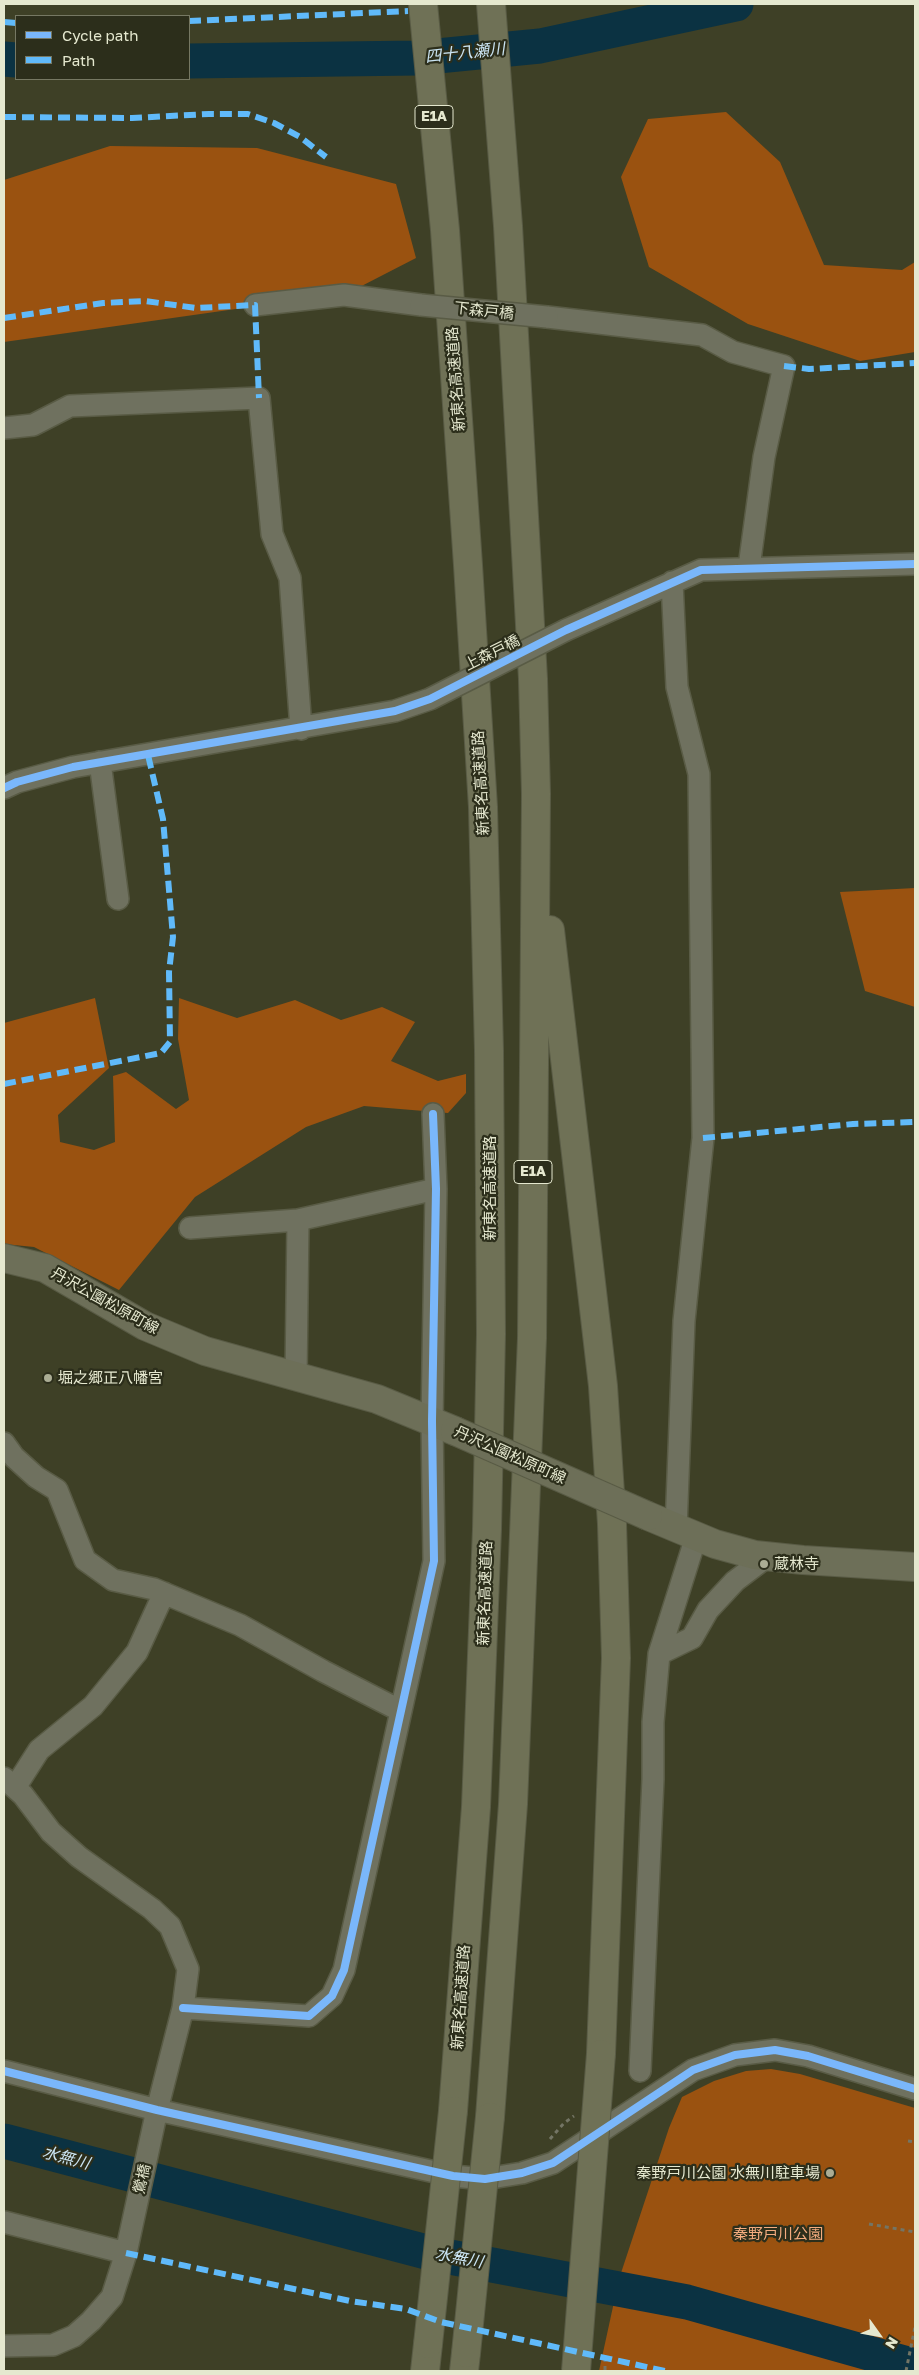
<!DOCTYPE html>
<html>
<head>
<meta charset="utf-8">
<style>
	body { margin:0 }
	#map { position:relative; width:919px; height:2375px; overflow:hidden; background:#3e4026; font-family:"Golos Text",sans-serif }
	canvas { display:block }
	.frame { position:absolute; inset:0; border:5px solid #e5e8cf; pointer-events:none }
	.legend { position:absolute; left:15px; top:15px; width:175px; height:65px; box-sizing:border-box; background:#2c2e1b; border:1px solid #767863; margin:0; padding:6px 9px; list-style:none; font-size:15px; color:#e5e8cf }
	.legend li { display:flex; align-items:center; gap:10px; height:25px }
	.legend b { width:25px; border:1px solid #767863 }
	.north { position:absolute; left:854px; top:2310px; width:50px; height:50px; -webkit-text-stroke:4px #2c2e1b; paint-order:stroke; rotate:122deg; font-size:14px; font-weight:700; line-height:20px; text-align:center; color:#e5e8cf }
	.north::after { content:''; display:block; margin:auto; width:18px; height:22px; background:#e5e8cf; clip-path:polygon(50% 0,100% 100%,50% 72%,0 100%) }
</style>
</head>
<body>
<div id="map">
<canvas width="919" height="2375"></canvas>
<div class="frame"></div>
<ul class="legend">
<li><b style="height:6px;background:#7ab7fb"></b>Cycle path</li>
<li><b style="height:6px;background:#60bafa"></b>Path</li>
</ul>
<div class="north">N</div>
</div>
<script>
const c = document.querySelector('canvas').getContext('2d');
c.lineJoin = 'round';
function paint(path, color) {
  c.fillStyle = color;
  c.fill(path, 'evenodd');
}
function shape(rows) {
  const path = new Path2D();
  for (const r of rows) {
    path.moveTo(r[0], r[1]);
    for (let i = 2; i < r.length; i += 2) path.lineTo(r[i], r[i + 1]);
  }
  return path;
}
function strokePath(path, color, width, dash) {
  c.strokeStyle = color;
  c.lineWidth = width;
  c.lineCap = dash ? 'butt' : 'round';
  c.setLineDash(dash || []);
  c.stroke(path);
}
function label(font, color, halo, rows, align = 'center') {
  c.font = font + ' "Golos Text","Noto Sans JP",sans-serif';
  c.lineWidth = 4.5;
  c.setLineDash([]);
  c.textBaseline = 'middle';
  c.strokeStyle = halo;
  c.fillStyle = color;
  for (const [text, x, y, turn = 0] of rows) {
    c.save();
    c.translate(x, y);
    c.rotate((+turn || 0) * Math.PI / 180);
    c.textAlign = isNaN(turn) ? turn : align;
    if (halo) c.strokeText(text, 0, 0);
    c.fillText(text, 0, 0);
    c.restore();
  }
}
paint(shape([
	[726,112,780,162,824,265,902,270,915,262,915,352,860,361,748,324,649,267,621,177,648,119],
	[110,146,257,148,396,184,416,258,348,293,4,342,4,180],
	[915,888,915,1007,865,991,840,892],
	[95,998,109,1068,58,1115,60,1142,94,1150,115,1142,113,1076,126,1072,176,1109,189,1100,178,1039,179,998,237,1018,295,1000,341,1020,382,1007,415,1022,391,1061,438,1081,466,1074,466,1093,448,1113,364,1106,306,1127,195,1197,119,1290,34,1247,4,1244,4,1023],
	[771,2069,800,2074,915,2108,915,2371,599,2371,619,2279,669,2128,682,2097,714,2081,746,2071]
]), '#9a5210');
strokePath(shape([
	[4,59,16,60],
	[189,61,417,58,540,46,736,4],
	[4,2141,434,2254,687,2302,915,2366]
]), '#0b3242', 35);
const minor = shape([
	[255,305,344,295,421,305],
	[547,317,702,335,733,352,784,366,764,457,749,567],
	[4,428,33,425,70,406,259,398,272,534,290,578,301,729],
	[672,582,677,687,699,774,703,1138,684,1321,676,1528],
	[566,630,701,570,915,564],
	[100,762,118,899],
	[4,788,17,782,73,767,395,711,430,699],
	[190,1228,298,1220,436,1189],
	[296,1377,298,1220],
	[4,1443,14,1457,36,1477,57,1490,85,1560,113,1580,154,1589,240,1625,323,1671,401,1711],
	[659,1654,692,1638,708,1610,735,1581,768,1556],
	[4,1778,23,1795,51,1832,79,1857,152,1909,170,1926,188,1969,183,2008,157,2110,126,2253,112,2297,91,2321,74,2336,53,2345,4,2346],
	[16,1786,39,1750,93,1706,137,1652,164,1593],
	[183,2008,309,2016,332,1996,344,1970,434,1561,432,1421,436,1189,433,1114],
	[4,2071,157,2110,453,2176,485,2179,522,2173,553,2163,693,2070,735,2055,775,2050,808,2056,915,2089],
	[640,2071,653,1779,653,1722,659,1654,696,1537],
	[4,2222,126,2253]
]);
const major = shape([
	[4,1258,45,1268,145,1326,205,1351,377,1399,455,1431],
	[648,1516,715,1544,755,1555,803,1560,915,1567]
]);
const highway = shape([
	[423,4,445,230,468,565,483,807,489,1051,491,1334,487,1529,476,1807,453,2111],
	[550,930,603,1386,612,1524,616,1658,601,2054],
	[490,2117,513,1804,532,1338,536,794,533,679,508,226,491,4],
	[425,2371,428,2344],
	[464,2371,466,2353]
]);
strokePath(minor, '#595b45', 24);
strokePath(major, '#595b45', 30);
strokePath(highway, '#595b45', 30);
strokePath(shape([
	[550,2139,564,2123,574,2116],
	[908,2141,915,2142],
	[869,2224,915,2232],
	[605,2358,605,2371],
	[906,2371,915,2327]
]), '#747565', 3, [4, 4]);
strokePath(minor, '#6f715f', 21);
strokePath(major, '#6d6f58', 28);
strokePath(highway, '#6f7156', 28);
const minorBridge = shape([
	[421,305,547,317],
	[430,699,566,630]
]);
const majorBridge = shape([
	[455,1431,648,1516]
]);
const highwayBridge = shape([
	[428,2344,453,2111],
	[466,2353,490,2117],
	[576,2371,601,2054]
]);
strokePath(minorBridge, '#595b45', 24, []);
strokePath(majorBridge, '#595b45', 30, []);
strokePath(highwayBridge, '#595b45', 30, []);
strokePath(minorBridge, '#6f715f', 21);
strokePath(majorBridge, '#6d6f58', 28);
strokePath(highwayBridge, '#6f7156', 28);
strokePath(shape([
	[189,21,408,11],
	[4,22,16,23],
	[4,117,132,118,209,114,248,114,274,123,300,137,326,157],
	[4,318,103,303,145,301,196,308,255,305,259,398],
	[784,366,809,369,915,363],
	[4,1084,161,1053,170,1042,169,972,173,937,163,819,148,755],
	[703,1138,853,1124,915,1122],
	[126,2253,350,2301,406,2309,441,2322,665,2371]
]), '#60bafa', 6, [12, 6]);
strokePath(shape([
	[4,788,17,782,73,767,395,711,430,699,566,630,701,570,915,564],
	[183,2008,309,2016,332,1996,344,1970,434,1561,432,1421,436,1189,433,1114],
	[4,2071,157,2110,453,2176,485,2179,522,2173,553,2163,693,2070,735,2055,775,2050,808,2056,915,2089]
]), '#7ab7fb', 8);
for (const [x, y, r, color] of [
	[48,1378,5,"#abad94"],
	[764,1564,5,"#abad94"],
	[830,2173,5,"#abad94"]
]) {
  const dot = new Path2D();
  dot.arc(x, y, r, 0, 2 * Math.PI);
  c.fillStyle = color;
  c.fill(dot);
  strokePath(dot, '#2c2e1b', 2);
}
for (const [x, y, w] of [
	[434,117,38],
	[533,1172,38]
]) {
  const box = new Path2D();
  box.roundRect(x - w / 2, y - 11.5, w, 23, 4);
  c.fillStyle = '#2c2e1b';
  c.fill(box);
  strokePath(box, '#e5e8cf', 1);
}
label('bold 14px', '#e5e8cf', null, [
	["E1A",434,117],
	["E1A",533,1172]
]);
label('15px', '#e5e8cf', '#2c2e1b', [
	["下森戸橋",484,311,6],
	["新東名高速道路",456,379,-94],
	["上森戸橋",492,653,-27],
	["新東名高速道路",481,783,-93],
	["新東名高速道路",490,1188,-90],
	["丹沢公園松原町線",105,1301,29],
	["丹沢公園松原町線",510,1455,24],
	["新東名高速道路",485,1593,-88],
	["新東名高速道路",461,1997,-86],
	["鶯橋",142,2179,-77]
]);
label('15px', '#e5e8cf', '#2c2e1b', [
	["堀之郷正八幡宮",58,1378],
	["蔵林寺",774,1564],
	["秦野戸川公園 水無川駐車場",820,2173,"right"]
], 'left');
label('15px', '#f4ac7f', '#2c2e1b', [
	["秦野戸川公園",778,2234]
]);
label('italic 16px', '#cbe5f4', '#2c2e1b', [
	["四十八瀬川",465,53,-6],
	["水無川",66,2158,15],
	["水無川",459,2258,11]
]);
</script>
</body>
</html>
